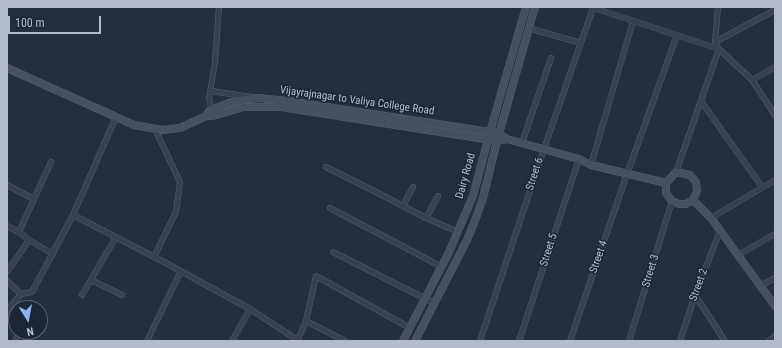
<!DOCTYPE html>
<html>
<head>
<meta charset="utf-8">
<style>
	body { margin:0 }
	#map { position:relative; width:782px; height:348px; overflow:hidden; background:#242f3e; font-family:"Roboto Condensed",sans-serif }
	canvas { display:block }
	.frame { position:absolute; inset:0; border:8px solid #b4bcc9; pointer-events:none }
	.north { position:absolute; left:8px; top:300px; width:40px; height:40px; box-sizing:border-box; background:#1d2633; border:1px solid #59626f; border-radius:50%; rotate:169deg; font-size:11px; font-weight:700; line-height:16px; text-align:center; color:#b4bcc9 }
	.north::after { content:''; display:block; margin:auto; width:14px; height:18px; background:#8ab4f8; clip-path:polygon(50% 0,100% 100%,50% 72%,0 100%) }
	.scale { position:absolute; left:8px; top:16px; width:93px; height:18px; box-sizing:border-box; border:2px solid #b4bcc9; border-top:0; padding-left:5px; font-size:12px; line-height:14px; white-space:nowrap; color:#b4bcc9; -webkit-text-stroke:3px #1d2633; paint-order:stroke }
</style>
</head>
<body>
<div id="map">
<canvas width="782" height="348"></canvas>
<div class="frame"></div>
<div class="north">N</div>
<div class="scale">100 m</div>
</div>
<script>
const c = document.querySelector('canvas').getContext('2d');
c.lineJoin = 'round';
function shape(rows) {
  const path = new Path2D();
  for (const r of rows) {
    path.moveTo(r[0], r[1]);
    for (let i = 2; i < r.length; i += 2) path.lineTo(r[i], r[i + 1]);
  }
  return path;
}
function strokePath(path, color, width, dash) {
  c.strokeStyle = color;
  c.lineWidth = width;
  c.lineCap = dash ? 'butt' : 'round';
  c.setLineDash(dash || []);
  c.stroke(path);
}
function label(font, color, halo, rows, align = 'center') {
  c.font = font + ' "Roboto Condensed",sans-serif';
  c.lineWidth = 3;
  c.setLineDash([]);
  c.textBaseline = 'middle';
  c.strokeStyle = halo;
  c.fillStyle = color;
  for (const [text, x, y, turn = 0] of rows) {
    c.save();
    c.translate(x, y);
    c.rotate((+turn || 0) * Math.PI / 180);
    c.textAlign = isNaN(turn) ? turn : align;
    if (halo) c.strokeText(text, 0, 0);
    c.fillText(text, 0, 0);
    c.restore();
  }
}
const street = shape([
	[591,7,719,49,752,80,775,115],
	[528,28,581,43],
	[715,42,775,10],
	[752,80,775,67],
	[211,91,251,97],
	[701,101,762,187],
	[212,110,209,99,215,62,219,7],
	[522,143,551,58],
	[591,165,633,21],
	[326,167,374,191,426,218,458,232],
	[676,172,719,49,715,42,718,7],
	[7,185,34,199],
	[403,206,413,187],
	[330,208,442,267],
	[73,215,164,262,250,309,299,341],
	[426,218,438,196],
	[711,218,775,180],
	[7,226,19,232,29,240],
	[19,232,51,162],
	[333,252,434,303],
	[738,255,775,234],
	[154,257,176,212,180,182,155,129],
	[7,272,29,240,53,254],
	[91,280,122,295],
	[7,281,21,294],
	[760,286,775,278],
	[82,295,116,237],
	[695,295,725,341],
	[7,311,21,294,32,292,73,215,116,117],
	[7,314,16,320],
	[306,321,345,341],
	[33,332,35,333],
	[298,339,306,321,316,276,410,328],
	[15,341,19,332],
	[147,341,181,271],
	[232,341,250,309],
	[480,341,544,149,593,8],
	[519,341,579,159],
	[570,341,627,174,677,35],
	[629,341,672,201],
	[680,341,695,295,720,231],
	[769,341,775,336]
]);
const secondary = shape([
	[7,68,134,125,162,130,180,128,206,116,213,116,244,107,281,107,497,141,507,139],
	[206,116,210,110,229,103,242,100,258,98,288,101,490,132,499,134,507,139,579,159,591,165,666,183],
	[676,172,690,175,696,182,697,191,693,200,686,204,679,204,672,201,666,193,666,183,676,172],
	[693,200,711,218,775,306],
	[403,341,449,252,473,196,490,132,526,7],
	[415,341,467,240,476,218,483,198,497,141,535,7]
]);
strokePath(street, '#565f6c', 6);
strokePath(secondary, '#565f6c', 8);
strokePath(street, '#38414e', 5);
strokePath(secondary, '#465061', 7);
label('11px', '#b4bcc9', '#1d2633', [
	["Vijayrajnagar to Valiya College Road",357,101,8],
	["Street 6",535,174,-72],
	["Dairy Road",466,176,-74],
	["Street 5",549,250,-72],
	["Street 4",599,257,-71],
	["Street 3",651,271,-73],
	["Street 2",699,285,-70]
]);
</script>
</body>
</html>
